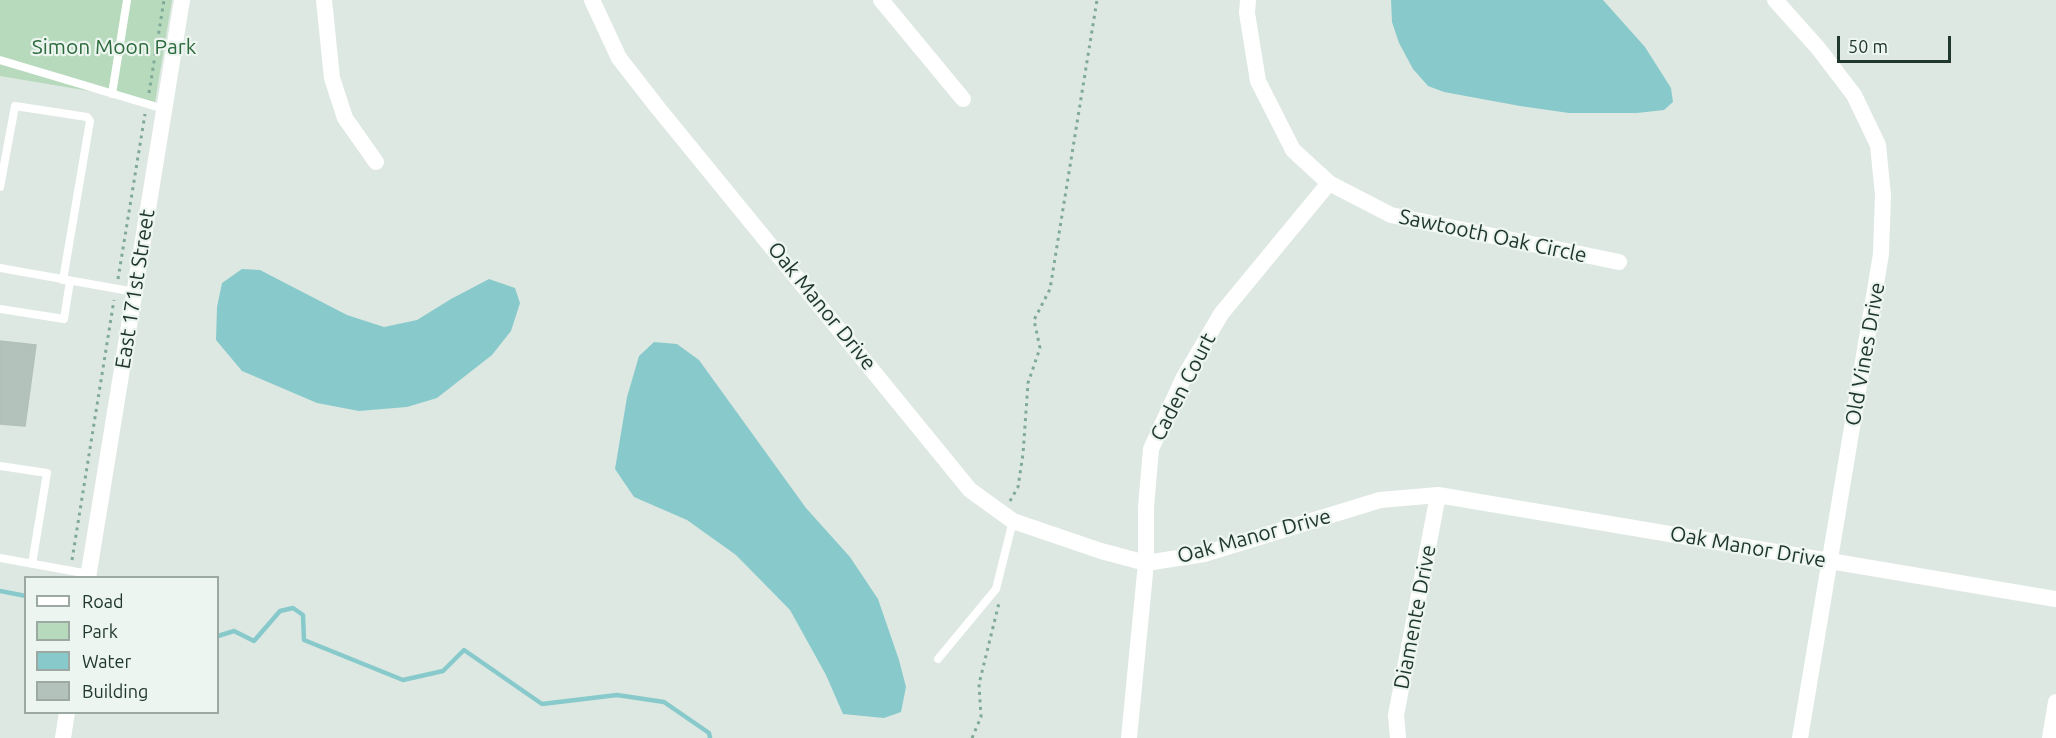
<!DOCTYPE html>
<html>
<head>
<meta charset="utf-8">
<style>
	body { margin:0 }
	#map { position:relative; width:2056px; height:738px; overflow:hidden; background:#dee8e2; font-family:Ubuntu,sans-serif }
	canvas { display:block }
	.legend { position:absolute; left:24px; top:576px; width:195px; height:138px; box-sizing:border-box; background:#edf5f0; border:2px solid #9ba9a2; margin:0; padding:8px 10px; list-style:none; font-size:18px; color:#20372e }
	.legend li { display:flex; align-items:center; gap:12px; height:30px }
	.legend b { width:30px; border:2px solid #9ba9a2 }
	.scale { position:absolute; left:1837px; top:36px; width:114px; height:27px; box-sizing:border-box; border:3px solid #20372e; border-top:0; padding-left:8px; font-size:18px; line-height:21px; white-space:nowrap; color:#20372e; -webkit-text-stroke:4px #edf5f0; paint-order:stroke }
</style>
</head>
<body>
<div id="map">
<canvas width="2056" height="738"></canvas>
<ul class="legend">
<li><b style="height:8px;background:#fff"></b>Road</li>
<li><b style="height:16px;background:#b7d9bc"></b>Park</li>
<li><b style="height:16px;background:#88cacb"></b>Water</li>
<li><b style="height:16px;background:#b3c3bb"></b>Building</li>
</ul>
<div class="scale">50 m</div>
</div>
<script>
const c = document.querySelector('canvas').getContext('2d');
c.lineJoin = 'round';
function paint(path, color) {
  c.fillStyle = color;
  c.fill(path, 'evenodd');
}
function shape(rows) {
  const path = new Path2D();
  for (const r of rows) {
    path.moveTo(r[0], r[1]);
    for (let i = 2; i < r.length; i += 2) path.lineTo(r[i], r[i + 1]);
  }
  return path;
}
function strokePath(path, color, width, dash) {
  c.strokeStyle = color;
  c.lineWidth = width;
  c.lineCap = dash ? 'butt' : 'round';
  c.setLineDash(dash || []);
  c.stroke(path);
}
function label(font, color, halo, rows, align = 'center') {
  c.font = font + ' Ubuntu,sans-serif';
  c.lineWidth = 4.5;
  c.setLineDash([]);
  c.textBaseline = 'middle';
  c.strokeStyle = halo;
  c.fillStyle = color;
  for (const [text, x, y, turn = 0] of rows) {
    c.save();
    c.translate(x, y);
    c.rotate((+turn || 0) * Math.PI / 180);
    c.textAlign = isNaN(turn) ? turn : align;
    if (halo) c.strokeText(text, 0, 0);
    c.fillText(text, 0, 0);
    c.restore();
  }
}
paint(shape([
	[0,0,172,0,155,102,0,76]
]), '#b7d9bc');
paint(shape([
	[1391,0,1603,0,1645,47,1671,88,1673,102,1664,110,1637,113,1569,113,1520,106,1444,92,1428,86,1413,69,1399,43,1392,22],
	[242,269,260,270,347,315,384,327,417,320,451,299,489,279,515,288,520,303,511,331,492,355,437,398,407,407,359,411,317,403,242,371,216,340,217,307,222,283],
	[654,342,677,344,699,360,806,508,850,557,878,599,899,660,906,687,901,712,884,718,843,714,826,675,790,610,736,555,687,520,634,497,615,469,627,397,639,356]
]), '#88cacb');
strokePath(shape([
	[0,591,26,596],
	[218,636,234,631,254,641,280,611,293,608,303,615,304,640,403,680,443,671,464,650,542,704,617,695,664,702,709,733,710,738]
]), '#88cacb', 4.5);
const building = shape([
	[0,341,36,345,25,426,0,424,0,341]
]);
paint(building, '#b3c3bb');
strokePath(building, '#b1c1b8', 1.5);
strokePath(shape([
	[149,93,164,0],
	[118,279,145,114],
	[1010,501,1018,487,1023,454,1028,383,1040,348,1034,320,1050,289,1097,0],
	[72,560,114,300],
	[972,738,981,717,979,684,999,603]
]), '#80aa98', 3, [3, 4.5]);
strokePath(shape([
	[0,60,164,109],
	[112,94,127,0],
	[0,187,15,106,87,117,90,121,63,280],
	[0,268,135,292],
	[0,309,64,319,70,281],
	[0,466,47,473,32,564],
	[0,558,89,574],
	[938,659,996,589,1013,521]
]), '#fff', 8);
strokePath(shape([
	[324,0,332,78,345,118,376,162],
	[592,0,619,58,658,108,970,490,1013,521,1101,551,1146,563,1204,554,1380,500,1438,495,2056,599],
	[881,0,963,99],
	[1248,0,1247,13,1258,81,1293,150,1329,183,1391,215,1619,262],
	[1775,0,1818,48,1854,95,1878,145,1883,195,1881,254,1800,738],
	[88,578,182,0],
	[63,738,67,712],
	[1129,738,1146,563,1146,507,1151,449,1183,379,1221,314,1329,183],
	[1398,738,1396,715,1438,495],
	[2050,738,2056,702]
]), '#fff', 16);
label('21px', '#2d6b3d', '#edf5f0', [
	["Simon Moon Park",114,47]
]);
label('21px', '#20372e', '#edf5f0', [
	["Sawtooth Oak Circle",1493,236,12],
	["East 171st Street",135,289,-81],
	["Oak Manor Drive",822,306,51],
	["Old Vines Drive",1865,354,-80],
	["Caden Court",1183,387,-63],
	["Oak Manor Drive",1254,536,-15],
	["Oak Manor Drive",1748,547,10],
	["Diamente Drive",1415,617,-79]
]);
</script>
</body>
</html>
